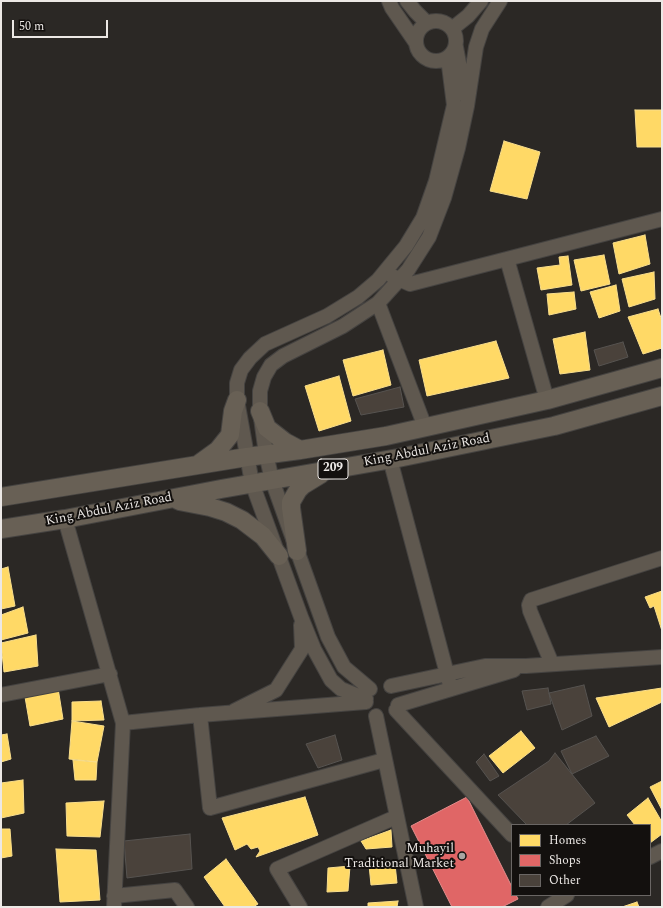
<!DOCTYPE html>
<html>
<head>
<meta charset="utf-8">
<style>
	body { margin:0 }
	#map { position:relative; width:663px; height:908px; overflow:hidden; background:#2b2825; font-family:Spectral,serif }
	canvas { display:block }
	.frame { position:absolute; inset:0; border:2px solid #ece8e5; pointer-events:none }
	.legend { position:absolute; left:511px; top:824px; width:140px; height:72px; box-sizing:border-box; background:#13100e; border:1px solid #6a6664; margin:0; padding:5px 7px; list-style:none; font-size:12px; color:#ece8e5 }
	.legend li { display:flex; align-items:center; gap:8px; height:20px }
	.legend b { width:20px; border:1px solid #6a6664 }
	.scale { position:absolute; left:12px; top:20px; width:96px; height:18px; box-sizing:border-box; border:2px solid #ece8e5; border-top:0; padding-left:5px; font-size:12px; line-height:14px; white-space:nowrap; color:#ece8e5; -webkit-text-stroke:3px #13100e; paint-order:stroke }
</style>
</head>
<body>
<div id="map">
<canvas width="663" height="908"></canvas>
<div class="frame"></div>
<ul class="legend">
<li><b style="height:11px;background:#ffd966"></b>Homes</li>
<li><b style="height:11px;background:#e06666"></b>Shops</li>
<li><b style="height:11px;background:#4a423b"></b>Other</li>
</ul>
<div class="scale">50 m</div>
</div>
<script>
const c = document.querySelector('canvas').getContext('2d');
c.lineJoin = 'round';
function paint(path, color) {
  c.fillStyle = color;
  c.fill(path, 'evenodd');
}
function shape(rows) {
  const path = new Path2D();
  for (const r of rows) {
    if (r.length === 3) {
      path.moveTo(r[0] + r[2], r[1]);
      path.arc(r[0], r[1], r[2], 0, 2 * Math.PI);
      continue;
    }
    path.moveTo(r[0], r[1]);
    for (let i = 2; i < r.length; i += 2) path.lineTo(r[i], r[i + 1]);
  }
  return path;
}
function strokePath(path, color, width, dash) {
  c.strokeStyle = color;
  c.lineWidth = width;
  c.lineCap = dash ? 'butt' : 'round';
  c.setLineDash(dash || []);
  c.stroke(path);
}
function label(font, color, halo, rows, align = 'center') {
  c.font = font + ' Spectral,serif';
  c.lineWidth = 4;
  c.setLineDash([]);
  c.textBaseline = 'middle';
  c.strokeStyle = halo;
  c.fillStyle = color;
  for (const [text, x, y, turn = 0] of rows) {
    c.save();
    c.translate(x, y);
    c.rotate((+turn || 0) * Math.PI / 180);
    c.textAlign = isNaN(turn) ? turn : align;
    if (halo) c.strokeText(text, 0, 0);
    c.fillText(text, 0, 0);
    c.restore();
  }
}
const homes = shape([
	[635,110,662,110,662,147,637,147,635,110],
	[504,141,540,152,527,199,490,191,504,141],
	[645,235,650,264,619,274,613,243,645,235],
	[604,255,610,284,581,291,574,260,604,255],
	[568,256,572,285,541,290,537,268,560,265,559,257,568,256],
	[654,272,655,299,629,307,622,279,654,272],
	[616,285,620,311,599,318,590,292,616,285],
	[574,292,576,309,549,315,547,294,574,292],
	[658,309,662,321,662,348,643,354,628,317,658,309],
	[585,332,590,370,560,374,553,339,585,332],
	[496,341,509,378,427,396,419,360,496,341],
	[383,350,391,385,353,396,343,360,383,350],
	[339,376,351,421,319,431,305,386,339,376],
	[8,567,15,606,1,609,1,569,8,567],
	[662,591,662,631,654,606,650,608,645,597,662,591],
	[23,607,28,633,1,640,1,615,23,607],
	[36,635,38,666,4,672,1,643,36,635],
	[58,688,63,719,30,726,25,697,58,688],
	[662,688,662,702,609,727,596,698,662,688],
	[101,701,104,720,72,721,72,702,101,701],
	[72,721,104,726,97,762,69,759,72,721],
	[521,731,535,748,503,773,489,756,521,731],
	[7,734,11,759,1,762,1,735,7,734],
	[73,760,97,762,96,780,75,780,73,760],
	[23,780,24,813,1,818,1,783,23,780],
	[662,781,662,810,650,787,662,781],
	[305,797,318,835,256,857,260,851,258,847,251,849,247,844,235,850,222,818,305,797],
	[648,798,662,822,662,834,650,843,650,825,635,825,627,815,648,798],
	[104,801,100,837,67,836,66,803,104,801],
	[1,829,10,829,12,856,1,858,1,829],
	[391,830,392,847,366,849,361,841,391,830],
	[56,849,96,850,100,900,60,902,56,849],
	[226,859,258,904,253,907,225,907,204,877,226,859],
	[395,864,397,883,371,885,369,865,395,864],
	[350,866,348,891,327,892,328,868,350,866],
	[398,901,397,907,368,907,368,903,398,901],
	[637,902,639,907,622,907,637,902]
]);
paint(homes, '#ffd966');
strokePath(homes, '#f9de8c', 1);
const shops = shape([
	[467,797,512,887,512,895,516,895,518,899,502,907,452,907,411,826,467,797]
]);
paint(shops, '#e06666');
strokePath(shops, '#e48d8c', 1);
const building = shape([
	[623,342,628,357,599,366,594,350,623,342],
	[400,387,404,407,361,415,355,399,400,387],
	[584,685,592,716,562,730,549,693,584,685],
	[548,688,551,704,527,710,522,691,548,688],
	[335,735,342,760,318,768,306,744,335,735],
	[596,736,609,756,572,774,561,751,596,736],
	[555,753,595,803,566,825,527,825,498,795,549,761,555,753],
	[484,754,499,776,490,781,476,762,484,754],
	[190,834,192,869,127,878,124,841,190,834]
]);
paint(building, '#4a423b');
strokePath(building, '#565350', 1);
const minor = shape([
	[389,1,392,8,416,43],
	[407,1,415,11,427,23],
	[436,41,20],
	[453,28,468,16,481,1],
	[456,47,465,95],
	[507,259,547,400],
	[392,276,410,284,662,219],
	[378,303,425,427],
	[390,459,451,689],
	[65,519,123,723,114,907],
	[552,664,530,611,529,605,531,600,662,558],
	[391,686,485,666,526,666,662,657],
	[370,689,344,667,328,637,272,480,266,454,260,411,260,391,264,377,271,365,283,356,343,326,378,303,408,270,429,237,444,198,458,148,467,106,476,47,482,29,500,1],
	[1,695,110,674],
	[366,699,341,689,331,680,314,649,301,617,252,483,237,400,237,383,241,370,250,358,265,344,327,316,358,297,378,280,406,246,423,218,436,181,454,105,448,58],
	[398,705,514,670],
	[396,710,512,835],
	[234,711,276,690,302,649,301,625],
	[200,715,210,808,384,760],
	[376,716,416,907],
	[123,723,200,715,366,702],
	[650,857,662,851],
	[114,896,175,890,187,907],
	[300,907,277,869,396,817],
	[548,907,567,895]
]);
const major = shape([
	[260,411,267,428,285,442,300,450],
	[200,463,218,450,230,435,233,411,237,400],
	[1,497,247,457,300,450,386,436,547,400,662,368],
	[179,501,210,507,226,512,242,520,263,536,279,556],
	[1,529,65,519,221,489,398,458,554,426,662,396],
	[297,551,291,508,291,502,298,490,303,485,321,474]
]);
strokePath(minor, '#454341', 16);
strokePath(major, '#454341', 20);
strokePath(minor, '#5f584f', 14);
strokePath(major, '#686055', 18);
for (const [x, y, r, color] of [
	[462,856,4,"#a8a5a2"]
]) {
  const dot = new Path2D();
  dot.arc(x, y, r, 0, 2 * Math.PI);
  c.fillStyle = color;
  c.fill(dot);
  strokePath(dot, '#13100e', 1.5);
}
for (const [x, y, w] of [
	[333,469,30]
]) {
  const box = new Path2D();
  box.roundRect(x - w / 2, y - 10, w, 20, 3);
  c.fillStyle = '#13100e';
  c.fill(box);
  strokePath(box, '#ece8e5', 1);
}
label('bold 12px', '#ece8e5', null, [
	["209",333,469]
]);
label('13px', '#ece8e5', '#13100e', [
	["King Abdul Aziz Road",427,451,-11],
	["King Abdul Aziz Road",109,510,-11]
]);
label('13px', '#ece8e5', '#13100e', [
	["Muhayil",454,849],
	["Traditional Market",454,864]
], 'right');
</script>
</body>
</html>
